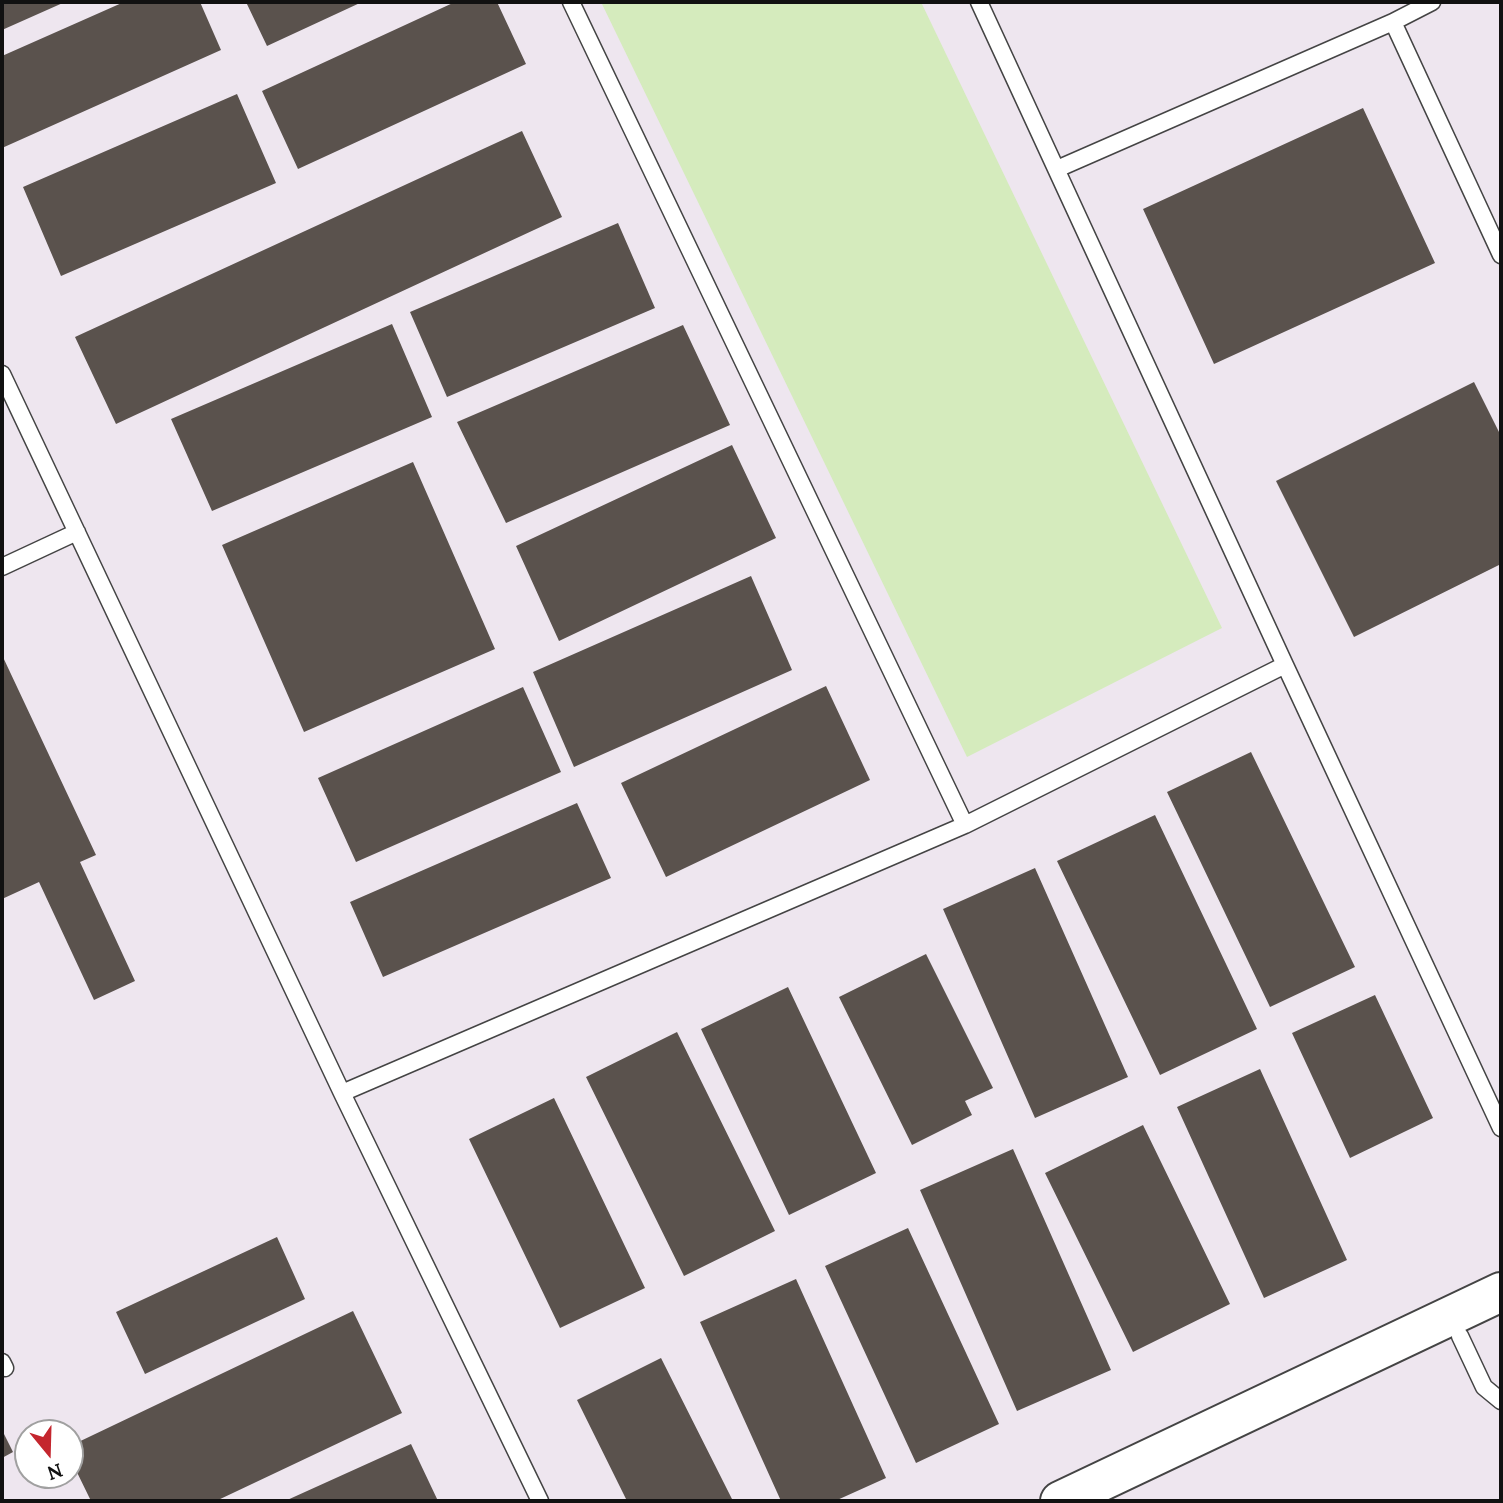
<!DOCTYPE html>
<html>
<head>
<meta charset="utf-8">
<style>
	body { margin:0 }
	#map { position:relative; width:1503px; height:1503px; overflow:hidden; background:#fffdf5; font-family:Lora,serif }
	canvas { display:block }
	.frame { position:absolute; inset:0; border:4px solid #111; pointer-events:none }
	.north { position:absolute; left:14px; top:1419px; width:70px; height:70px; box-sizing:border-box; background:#fff; border:2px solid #a0a0a0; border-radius:50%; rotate:161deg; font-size:19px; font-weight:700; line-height:28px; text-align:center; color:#111 }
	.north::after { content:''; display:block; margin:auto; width:24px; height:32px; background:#c4262e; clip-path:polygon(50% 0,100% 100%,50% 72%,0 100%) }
</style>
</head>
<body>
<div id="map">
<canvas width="1503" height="1503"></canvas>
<div class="frame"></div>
<div class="north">N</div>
</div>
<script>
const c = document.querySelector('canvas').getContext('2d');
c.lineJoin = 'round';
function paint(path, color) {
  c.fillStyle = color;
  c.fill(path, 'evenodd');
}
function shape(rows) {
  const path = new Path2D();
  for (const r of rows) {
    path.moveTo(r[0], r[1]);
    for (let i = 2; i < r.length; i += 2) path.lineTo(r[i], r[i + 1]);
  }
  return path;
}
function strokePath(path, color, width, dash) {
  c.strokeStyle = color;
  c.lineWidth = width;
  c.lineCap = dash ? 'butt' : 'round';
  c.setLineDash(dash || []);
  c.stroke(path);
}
paint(shape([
	[2,2,1501,2,1501,1501,2,1501],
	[28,1433,70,1433,70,1475,28,1475]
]), '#eee6ef');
paint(shape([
	[601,2,921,2,1222,628,967,757]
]), '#d5ebbd');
paint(shape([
	[2,2,65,2,2,30],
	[124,2,200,2,221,50,2,148,2,56],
	[246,2,362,2,267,46],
	[455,2,497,2,526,64,298,169,262,91],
	[237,94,276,183,61,276,23,187],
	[1363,108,1435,263,1214,364,1143,209],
	[522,131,562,217,116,424,75,337],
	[618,223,655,308,447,397,410,312],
	[392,324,432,417,212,511,171,419],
	[683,325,730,425,506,523,457,422],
	[1474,382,1501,436,1501,564,1354,637,1276,481],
	[732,445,776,538,559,641,516,546],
	[413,462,495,649,304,732,222,545],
	[751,576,792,670,574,767,533,672],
	[2,655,96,855,80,862,135,981,94,1000,39,882,2,899],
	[826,686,870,780,666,877,621,783],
	[523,687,561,772,356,862,318,778],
	[1251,752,1355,967,1270,1007,1167,792],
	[577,803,611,878,383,977,350,902],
	[1155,815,1257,1029,1160,1075,1057,861],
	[1035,868,1128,1077,1035,1118,943,909],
	[926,954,993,1088,965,1101,972,1115,912,1145,839,997],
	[788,987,876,1173,789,1215,701,1029],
	[1375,995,1433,1118,1350,1158,1292,1033],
	[677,1032,775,1231,684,1276,586,1077],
	[1260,1069,1347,1260,1264,1298,1177,1107],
	[554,1098,645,1288,560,1328,469,1139],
	[1143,1125,1230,1304,1133,1352,1045,1173],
	[1013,1149,1111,1370,1017,1411,920,1190],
	[908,1228,999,1424,916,1463,825,1266],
	[277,1237,305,1299,145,1374,116,1312],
	[796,1279,886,1478,835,1501,781,1501,700,1322],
	[353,1311,402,1413,216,1501,91,1501,70,1458,70,1446],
	[661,1358,733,1501,627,1501,577,1400],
	[2,1430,13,1452,2,1458],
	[411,1444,438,1501,285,1501]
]), '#5a524d');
const service = shape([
	[571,2,965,825],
	[979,2,1285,665,1501,1128],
	[1393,22,1501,255],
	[1057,169,1393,22,1432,2],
	[2,374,342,1093,540,1501],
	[2,567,77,532],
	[342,1093,965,825,1285,665],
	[1460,1336,1484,1387,1501,1401],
	[2,1362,5,1368]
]);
const tertiary = shape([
	[1060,1501,1501,1292]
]);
strokePath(service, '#444', 19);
strokePath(tertiary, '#444', 42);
strokePath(service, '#fff', 16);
strokePath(tertiary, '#fff', 38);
</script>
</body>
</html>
